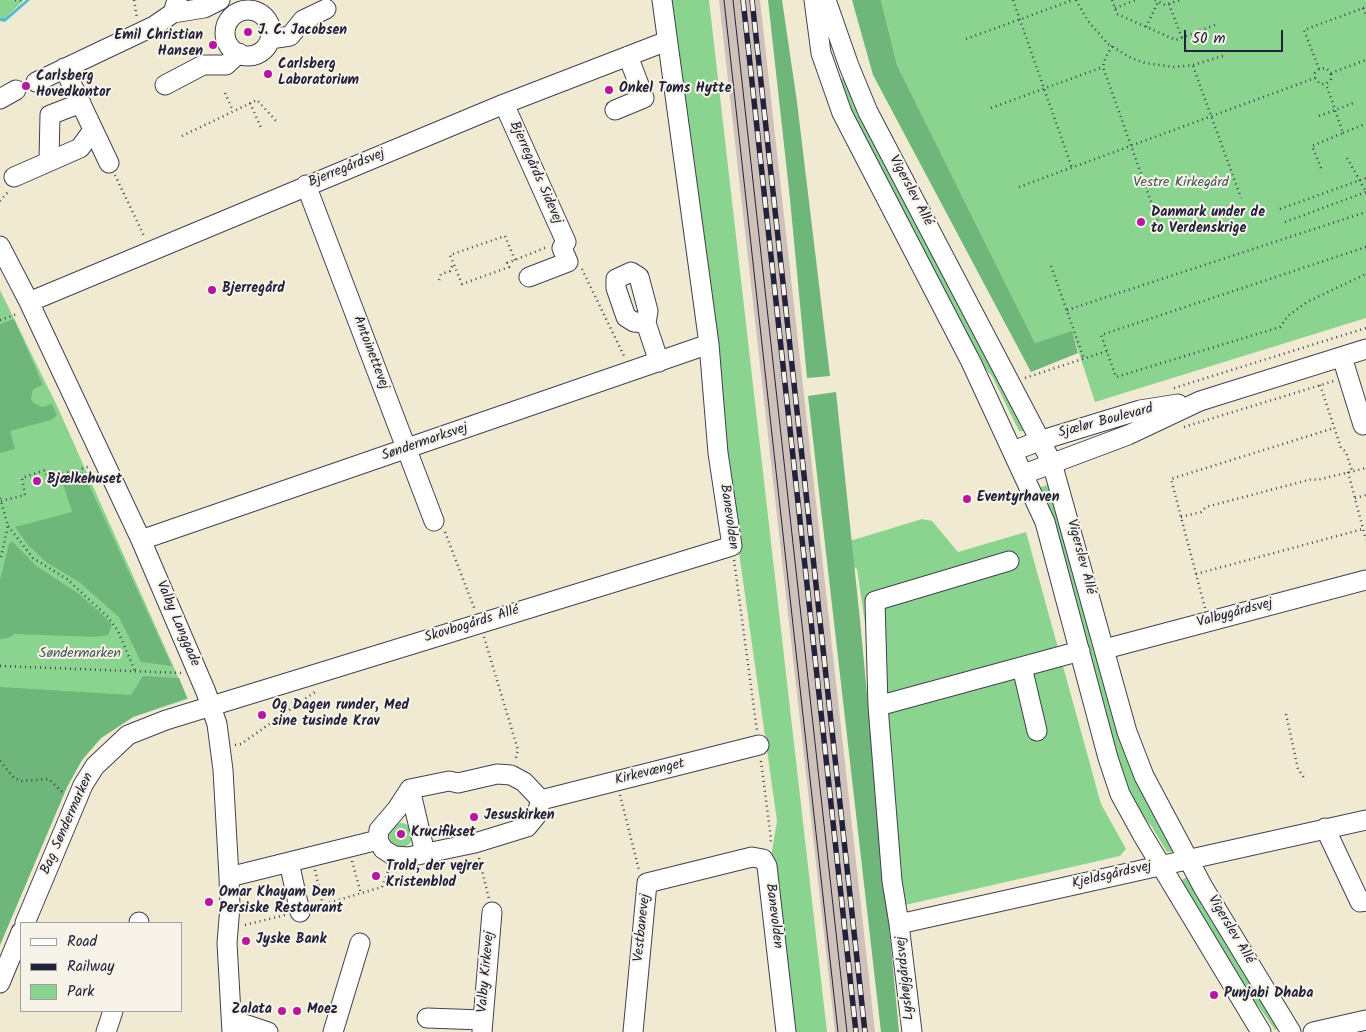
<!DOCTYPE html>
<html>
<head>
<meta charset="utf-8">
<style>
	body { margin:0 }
	#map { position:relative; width:1366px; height:1032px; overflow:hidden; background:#f1ead3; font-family:Kalam,sans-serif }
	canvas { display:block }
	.legend { position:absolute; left:20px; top:922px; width:162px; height:90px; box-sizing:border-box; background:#f7f3e8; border:1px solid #a29fa3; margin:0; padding:6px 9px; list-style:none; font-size:15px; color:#22223b }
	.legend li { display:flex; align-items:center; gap:10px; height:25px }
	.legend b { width:25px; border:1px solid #a29fa3 }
	.scale { position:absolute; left:1184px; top:30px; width:99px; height:22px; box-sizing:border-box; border:2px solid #22223b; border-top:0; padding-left:6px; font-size:15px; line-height:18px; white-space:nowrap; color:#22223b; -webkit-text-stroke:4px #f7f3e8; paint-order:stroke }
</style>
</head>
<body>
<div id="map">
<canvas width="1366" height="1032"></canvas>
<ul class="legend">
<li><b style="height:6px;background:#fff"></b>Road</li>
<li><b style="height:6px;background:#22223b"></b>Railway</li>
<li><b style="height:14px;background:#8ad490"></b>Park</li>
</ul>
<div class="scale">50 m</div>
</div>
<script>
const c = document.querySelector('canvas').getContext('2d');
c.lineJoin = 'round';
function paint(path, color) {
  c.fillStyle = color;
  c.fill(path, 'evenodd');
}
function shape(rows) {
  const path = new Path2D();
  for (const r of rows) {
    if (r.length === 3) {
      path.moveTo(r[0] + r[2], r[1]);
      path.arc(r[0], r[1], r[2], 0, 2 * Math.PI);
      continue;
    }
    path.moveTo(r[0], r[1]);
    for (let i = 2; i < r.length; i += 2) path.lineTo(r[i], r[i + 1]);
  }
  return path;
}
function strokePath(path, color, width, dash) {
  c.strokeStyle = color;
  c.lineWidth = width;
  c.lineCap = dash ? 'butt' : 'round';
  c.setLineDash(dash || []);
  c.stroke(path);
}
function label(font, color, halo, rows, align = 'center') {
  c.font = font + ' Kalam,sans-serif';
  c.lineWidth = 4;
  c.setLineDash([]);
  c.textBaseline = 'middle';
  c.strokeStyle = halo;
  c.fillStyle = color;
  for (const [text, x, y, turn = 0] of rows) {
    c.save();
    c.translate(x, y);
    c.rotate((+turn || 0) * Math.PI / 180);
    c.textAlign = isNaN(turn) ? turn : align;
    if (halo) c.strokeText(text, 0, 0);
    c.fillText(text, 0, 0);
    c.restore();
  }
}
paint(shape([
	[719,0,760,0,875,1032,835,1032]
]), '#cec1ba');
paint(shape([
	[0,0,22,0,23,1,5,18,0,18],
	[669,0,709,0,827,1032,795,1032,771,857,777,821,733,510],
	[881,0,1366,0,1366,318,1095,402,1072,332,1035,343,897,65],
	[845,77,1026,431,1019,431,992,376,981,363,855,122,839,80],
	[0,290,58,408,188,699,133,717,101,738,82,760,67,787,0,945],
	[1051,484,1174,851,1167,852,1152,827,1131,802,1037,488],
	[922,519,932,521,958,552,1026,532,1101,804,1126,849,1120,856,892,908,866,630,857,569,841,557,840,544],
	[401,835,12],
	[1185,878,1190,878,1281,1027,1275,1030,1260,1008,1245,991,1179,882]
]), '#8ad490');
paint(shape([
	[768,0,782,0,797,102,830,376,807,378,790,199],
	[852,0,881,0,897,65,1035,343,1072,331,1078,353,1031,372,873,75],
	[14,319,43,385,33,389,31,398,33,403,42,407,52,404,57,415,51,420,10,431,15,449,0,453,0,324],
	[836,392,860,620,899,1032,881,1032,808,396],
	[83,472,172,666,141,662,119,617,79,582,46,562,28,545,15,527,72,512,61,478],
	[12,541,35,565,79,594,106,618,112,625,108,635,96,637,15,634,8,638,0,639,0,580,9,544],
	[143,676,179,678,187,698,133,717,101,738,82,760,67,787,0,945,0,687,131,695]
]), '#6fb67a');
paint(shape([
	[26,0,30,0,5,22,0,21,0,18,5,18]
]), '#52bbd0');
const minor = shape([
	[814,0,821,53,842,113,971,362,1045,522,1108,758,1120,794,1142,834,1261,1032],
	[826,0,849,66,868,112,1052,463,1127,732,1144,776,1203,887,1291,1032],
	[248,33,23],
	[173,13,204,8,220,0],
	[270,39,290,36,303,20,326,9],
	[64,68,109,163],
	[36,82,154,26,173,13,177,0],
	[165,85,203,65,226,65,239,53],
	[0,99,16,90],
	[504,104,566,242,562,248,568,262,529,277],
	[615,110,644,98,628,56],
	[49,160,50,115,81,103],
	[14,177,80,148,93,130],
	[306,185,434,521],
	[0,246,29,302,141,540,206,692,217,724,223,770,229,877,230,906,227,943,232,1032],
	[29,302,504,104,667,41],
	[646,323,634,322,626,317,616,288,616,279,631,272,639,277,648,311,646,323,659,362],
	[1342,357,1363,425],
	[1013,451,1042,440,1140,410,1178,404],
	[1024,474,1128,435,1200,401,1366,349],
	[141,540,709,344],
	[1105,649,1366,580],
	[1022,667,1037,731],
	[878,706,1080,651],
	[497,774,511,775,524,782,541,800,536,816,527,827,475,843,408,857,394,856,383,849,378,840,379,830,397,809,410,789,449,781,458,783,497,774],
	[410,789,425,853],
	[541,800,759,745],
	[1325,828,1360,902,1366,901],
	[289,862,300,912],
	[229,877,378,840],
	[25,923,83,785,95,766,128,735,166,720,732,546,718,453,709,344,662,0],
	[139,923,139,922],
	[899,924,1366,820],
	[0,983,21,932],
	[427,1018,483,1020],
	[232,1020,268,1032],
	[106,1032,113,1011],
	[333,1032,360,943],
	[482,1032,492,912],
	[633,1032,647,883,752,857,763,859,767,866,786,1032],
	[912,1032,899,924,892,881,878,706,875,601,1009,561],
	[1313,1032,1366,1020]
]);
strokePath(minor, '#414052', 21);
strokePath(shape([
	[15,0,22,0],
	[134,0,137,18],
	[1013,0,1072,168],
	[1076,0,1088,21,1108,44,1131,58,1145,63,1174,67,1193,65,1226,55],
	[1112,0,1117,14,1176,40,1215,25],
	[1155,0,1165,5,1180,0],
	[1169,4,1182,38],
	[1115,8,1136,0],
	[1363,8,1366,15],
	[1146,27,1158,2],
	[966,39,1073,0],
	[1112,46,1105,59,1103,67,1160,227],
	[1193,66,1241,198],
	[1319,69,1304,30,1366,7],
	[1315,78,1320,84,1326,84,1331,79,1331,73],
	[225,93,233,111],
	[250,103,262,130],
	[991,108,1103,67],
	[1319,116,1356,102],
	[1343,133,1363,125],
	[182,136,257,100,278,123],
	[1347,158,1366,192],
	[1321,168,1312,146,1343,133,1326,84],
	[115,175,145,238],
	[1019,187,1315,78,1315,73,1319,69,1326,68,1331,73,1366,60],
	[0,201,9,191],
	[1280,209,1366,178],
	[1285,222,1366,192],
	[1366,247,1101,335,1116,377,1280,327,1288,316,1307,302,1366,274],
	[515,260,505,236,450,255,462,284,509,267,507,263,515,260,547,247],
	[1051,266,1084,359],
	[582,269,624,356],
	[439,280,441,274,450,271,453,264],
	[1067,310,1366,212],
	[0,320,17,314],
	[1025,378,1107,351],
	[1320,385,1341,448,1346,452,1352,471],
	[1174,388,1366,328],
	[1184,427,1334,381],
	[1348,472,1366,540],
	[0,498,8,526,0,561],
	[1355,498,1366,495],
	[1,501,25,495,22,478,45,470,48,478,91,466],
	[1181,517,1201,512,1206,507,1312,479,1317,480,1366,468],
	[8,526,33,558,67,579,108,617,118,631,135,671],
	[445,532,475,610],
	[734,560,757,731],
	[1196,574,1363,529],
	[1205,608,1171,479,1334,428],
	[484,637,518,750,515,761],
	[0,666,182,673],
	[1286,714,1298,769,1305,779],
	[235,745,241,744,315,692],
	[0,761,14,778,21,781,49,779,63,793],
	[761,761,771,839,770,845],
	[620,795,639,870],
	[479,858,489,899],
	[352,861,361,894],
	[315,870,323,905],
	[315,907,382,887,389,869],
	[245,925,285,915]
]), '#414052', 2.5, [1, 4]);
strokePath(minor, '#fff', 19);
strokePath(shape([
	[724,0,838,1032],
	[733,0,847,1032]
]), '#22223b', 1);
const rail = shape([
	[743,0,856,1032],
	[752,0,865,1032]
]);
strokePath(rail, '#22223b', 5.5);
strokePath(rail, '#f7f3e8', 4, [11]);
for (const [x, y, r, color] of [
	[248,32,5,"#b5179e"],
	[213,45,5,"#b5179e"],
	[268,74,5,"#b5179e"],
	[26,86,5,"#b5179e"],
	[609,90,5,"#b5179e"],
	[1141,222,5,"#b5179e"],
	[212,290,5,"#b5179e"],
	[37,481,5,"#b5179e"],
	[967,499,5,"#b5179e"],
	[262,715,5,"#b5179e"],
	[474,817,5,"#b5179e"],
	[401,834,5,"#b5179e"],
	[376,876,5,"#b5179e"],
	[209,902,5,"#b5179e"],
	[246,941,5,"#b5179e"],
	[1214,995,5,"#b5179e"],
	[282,1011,5,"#b5179e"],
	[297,1011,5,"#b5179e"]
]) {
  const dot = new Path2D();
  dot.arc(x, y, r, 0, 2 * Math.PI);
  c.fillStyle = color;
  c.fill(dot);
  strokePath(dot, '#f7f3e8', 2);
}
label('bold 14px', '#22223b', '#f7f3e8', [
	["J. C. Jacobsen",258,32],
	["Emil Christian",203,37,"right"],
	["Hansen",203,53,"right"],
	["Carlsberg",278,66],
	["Laboratorium",278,82],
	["Carlsberg",36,78],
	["Hovedkontor",36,94],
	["Onkel Toms Hytte",619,90],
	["Danmark under de",1151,214],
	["to Verdenskrige",1151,230],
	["Bjerregård",222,290],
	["Bjælkehuset",47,481],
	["Eventyrhaven",977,499],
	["Og Dagen runder, Med",272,707],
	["sine tusinde Krav",272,723],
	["Jesuskirken",484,817],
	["Krucifikset",411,834],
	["Trold, der vejrer",386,868],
	["Kristenblod",386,884],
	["Omar Khayam Den",219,894],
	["Persiske Restaurant",219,910],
	["Jyske Bank",256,941],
	["Punjabi Dhaba",1224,995],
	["Zalata",272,1011,"right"],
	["Moez",307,1011]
], 'left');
label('14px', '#22223b', '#f7f3e8', [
	["Bjerregårdsvej",347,169,-22],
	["Bjerregårds Sidevej",535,173,66],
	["Vigerslev Allé",910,191,62],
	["Antoinettevej",370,353,69],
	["Sjælør Boulevard",1106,422,-15],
	["Søndermarksvej",425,443,-19],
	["Banevolden",728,517,82],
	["Vigerslev Allé",1080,557,75],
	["Valbygårdsvej",1235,614,-15],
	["Valby Langgade",177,624,67],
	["Skovbogårds Allé",472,625,-17],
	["Kirkevænget",650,773,-14],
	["Bag Søndermarken",68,824,-66],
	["Kjeldsgårdsvej",1112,876,-13],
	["Banevolden",773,916,83],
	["Vestbanevej",643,928,-84],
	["Vigerslev Allé",1230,930,59],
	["Valby Kirkevej",487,972,-85],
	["Lyshøjgårdsvej",906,978,-96]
]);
label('14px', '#415754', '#f7f3e8', [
	["Vestre Kirkegård",1181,184],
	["Søndermarken",80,655]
]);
</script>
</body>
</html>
